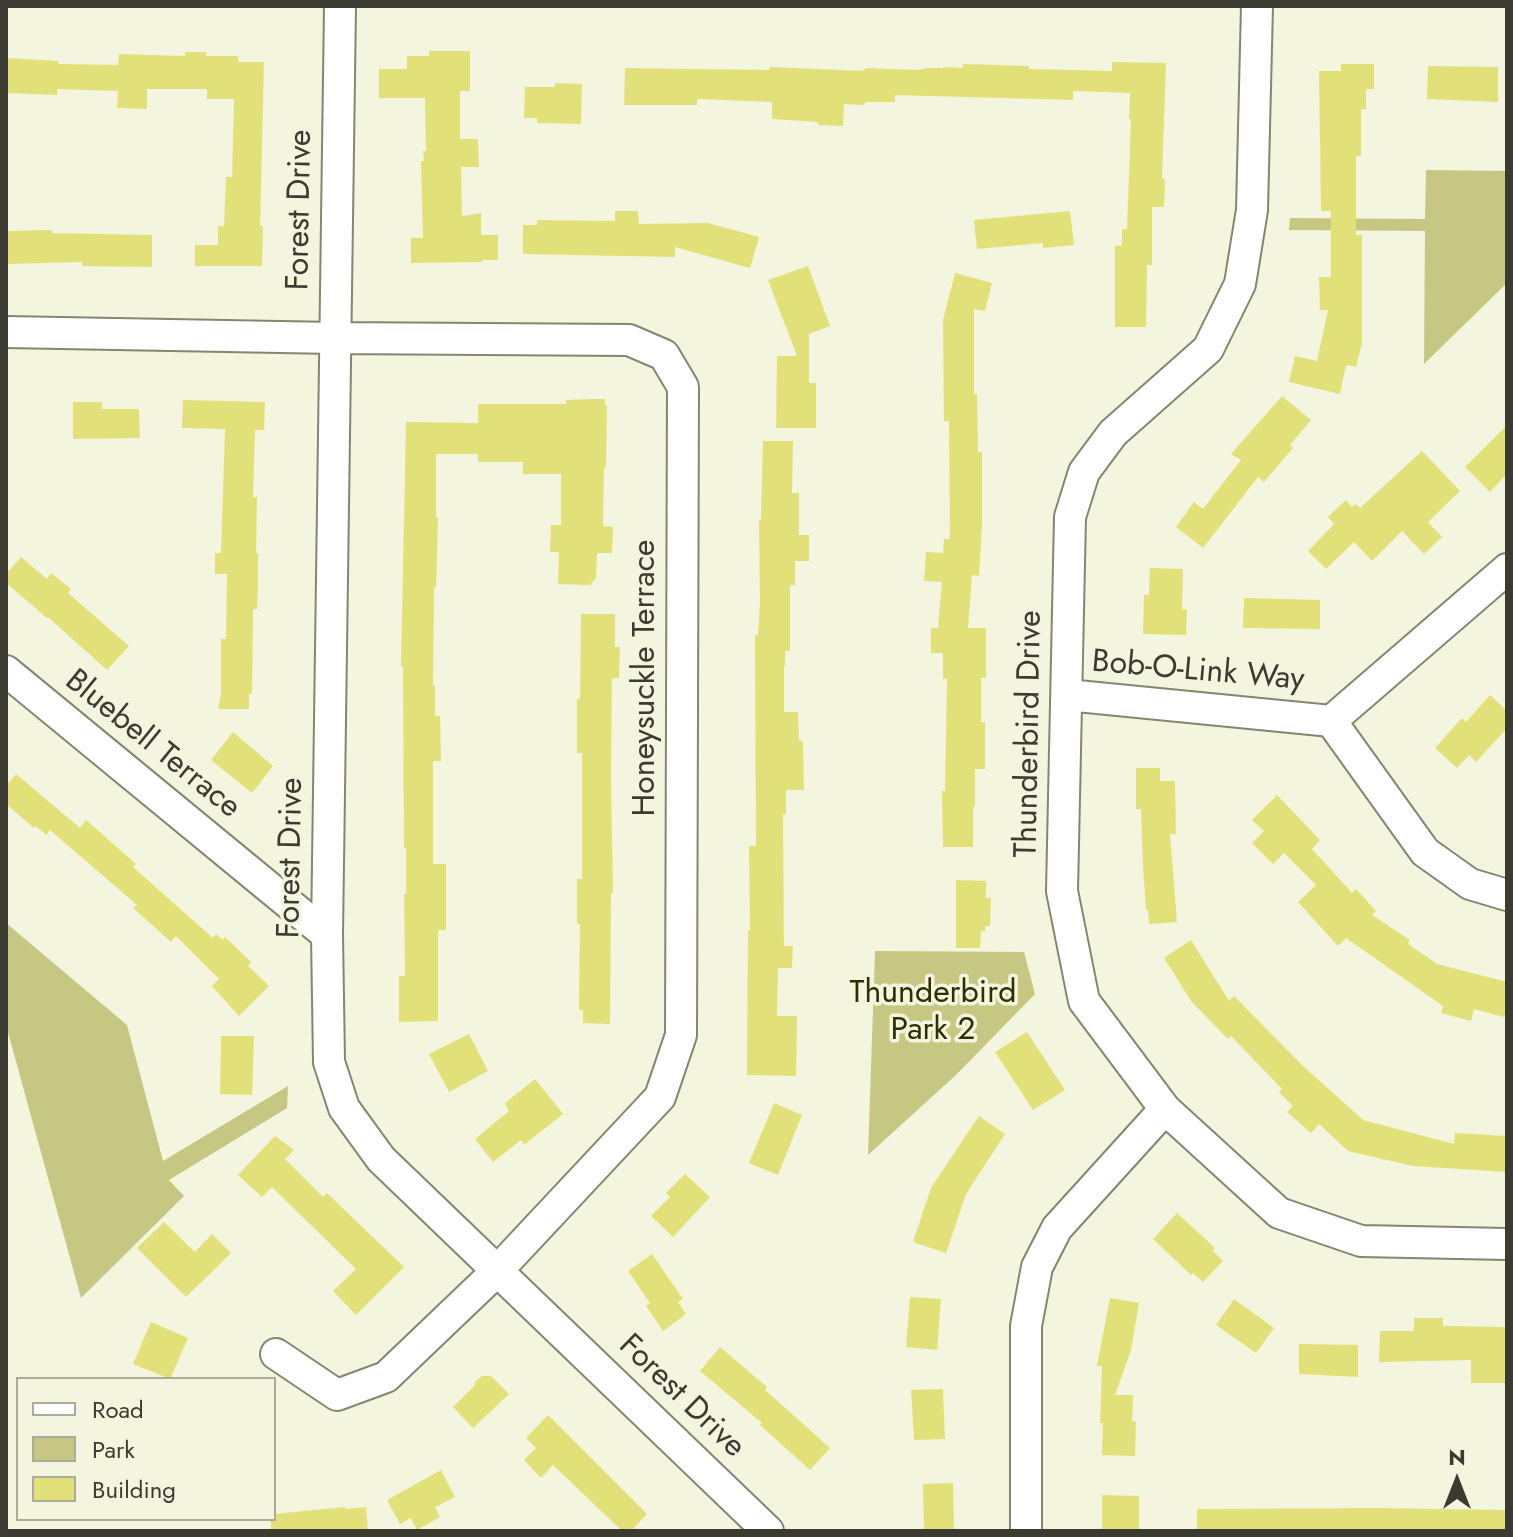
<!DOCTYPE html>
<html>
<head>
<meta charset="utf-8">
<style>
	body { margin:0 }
	#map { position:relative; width:1513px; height:1537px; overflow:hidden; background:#f4f5de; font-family:Jost,sans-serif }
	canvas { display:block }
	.frame { position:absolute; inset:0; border:8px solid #3b3b32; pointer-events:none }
	.legend { position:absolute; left:16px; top:1377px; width:260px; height:144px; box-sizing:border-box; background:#f4f5de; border:2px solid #aaab99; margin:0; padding:10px 14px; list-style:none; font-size:24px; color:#3b3b32 }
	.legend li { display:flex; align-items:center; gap:16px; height:40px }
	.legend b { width:40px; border:2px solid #aaab99 }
	.north { position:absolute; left:1417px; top:1441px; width:80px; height:80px; -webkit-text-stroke:6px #f4f5de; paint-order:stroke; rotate:0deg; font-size:22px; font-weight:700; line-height:32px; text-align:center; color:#3b3b32 }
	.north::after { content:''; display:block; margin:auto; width:28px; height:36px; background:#3b3b32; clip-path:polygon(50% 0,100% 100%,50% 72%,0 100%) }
</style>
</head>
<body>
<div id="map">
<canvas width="1513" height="1537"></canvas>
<div class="frame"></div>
<ul class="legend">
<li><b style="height:10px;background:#fff"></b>Road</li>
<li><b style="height:22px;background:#c7c784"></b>Park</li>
<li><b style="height:22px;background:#e2e179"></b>Building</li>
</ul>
<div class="north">N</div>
</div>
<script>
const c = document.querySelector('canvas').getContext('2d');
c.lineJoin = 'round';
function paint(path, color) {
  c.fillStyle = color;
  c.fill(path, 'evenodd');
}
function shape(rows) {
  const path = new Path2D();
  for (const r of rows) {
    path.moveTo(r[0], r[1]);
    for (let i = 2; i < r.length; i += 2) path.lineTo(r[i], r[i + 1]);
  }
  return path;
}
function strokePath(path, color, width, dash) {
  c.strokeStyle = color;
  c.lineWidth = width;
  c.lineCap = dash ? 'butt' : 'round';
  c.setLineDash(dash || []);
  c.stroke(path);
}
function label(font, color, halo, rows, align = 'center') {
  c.font = font + ' Jost,sans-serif';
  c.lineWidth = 7;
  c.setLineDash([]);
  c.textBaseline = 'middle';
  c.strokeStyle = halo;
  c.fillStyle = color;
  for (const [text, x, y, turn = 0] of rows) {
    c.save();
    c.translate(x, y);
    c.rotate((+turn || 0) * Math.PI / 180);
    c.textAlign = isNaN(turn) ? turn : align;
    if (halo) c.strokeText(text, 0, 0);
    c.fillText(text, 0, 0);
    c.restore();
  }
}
paint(shape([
	[1426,170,1507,171,1507,283,1424,364,1425,231,1289,230,1290,218,1425,219],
	[6,923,127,1025,163,1161,288,1086,287,1108,169,1180,184,1196,81,1298,6,1025],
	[875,951,1024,952,1035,994,956,1075,868,1155]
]), '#c7c784');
paint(shape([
	[429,51,470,51,470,91,460,91,460,139,478,139,479,167,461,167,462,216,481,213,481,235,498,235,498,260,482,260,482,262,411,263,411,238,423,238,421,161,424,161,423,151,426,151,425,98,379,98,379,69,407,69,407,56,429,56],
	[185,52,206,52,206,56,238,56,238,62,264,62,260,226,263,226,262,266,195,266,195,245,218,245,218,226,224,226,226,177,232,177,234,99,207,99,207,89,147,89,147,109,117,108,118,91,57,89,57,95,6,93,6,58,58,61,58,64,118,65,119,54,185,56],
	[1112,62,1166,63,1162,178,1165,179,1164,207,1152,207,1152,265,1147,265,1146,327,1115,327,1115,246,1122,246,1122,229,1127,229,1131,119,1129,119,1130,93,1073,91,1073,100,895,95,895,102,866,102,863,105,844,104,843,126,818,125,818,122,772,119,772,102,697,99,697,105,624,105,625,68,769,70,770,67,864,71,865,68,919,70,926,68,943,68,943,67,963,68,963,64,1029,66,1029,69,1112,71],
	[1341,64,1374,64,1374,89,1366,89,1366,109,1361,109,1361,156,1356,156,1356,235,1362,235,1362,343,1356,367,1346,365,1340,394,1289,382,1295,356,1317,361,1328,310,1320,310,1319,277,1331,277,1331,211,1321,211,1319,71,1341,71],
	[1428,66,1498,67,1498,102,1427,99],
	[555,83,582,84,581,124,537,123,537,118,524,118,525,87,555,87],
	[615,211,638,211,639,224,708,223,759,237,750,268,675,247,675,257,523,254,523,225,537,225,537,220,615,221],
	[1070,211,1074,245,1043,248,1043,243,977,249,974,220],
	[52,230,52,233,152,235,152,267,82,266,82,262,6,264,6,231],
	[808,266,830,326,809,334,809,383,816,383,816,428,776,428,777,356,797,356,768,280],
	[955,273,992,283,985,311,974,309,974,394,977,394,978,452,982,452,982,525,979,576,972,575,968,628,986,628,986,678,981,678,981,722,985,722,985,769,975,769,975,806,973,808,973,847,943,847,942,791,945,791,947,679,943,679,943,653,931,653,931,628,938,628,942,582,924,581,926,552,943,553,944,539,950,539,949,421,944,421,943,320],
	[1282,396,1311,420,1290,445,1293,448,1264,482,1258,477,1203,548,1176,527,1194,502,1203,509,1241,460,1231,454],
	[590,399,605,399,605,405,607,407,606,466,604,468,603,526,613,527,612,553,597,553,596,578,590,585,558,584,559,552,550,552,551,525,561,525,561,474,523,474,523,462,478,462,478,454,436,454,436,518,438,518,436,587,434,587,433,686,435,686,435,716,440,716,441,761,433,761,433,864,446,864,446,930,438,930,438,1021,399,1022,399,976,405,976,404,894,406,894,406,848,404,848,403,666,401,666,406,422,478,423,478,404,566,404,566,400],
	[183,400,265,402,264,430,255,430,253,497,257,497,256,553,258,553,258,582,257,609,253,609,252,694,249,694,249,709,218,709,221,694,221,639,226,639,227,574,215,574,215,553,221,553,225,429,182,428],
	[73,402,102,402,102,409,139,409,140,438,73,439],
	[1507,425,1507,474,1490,492,1465,467],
	[763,441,793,441,792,493,799,493,799,535,809,535,809,561,795,561,795,585,790,585,790,651,785,651,785,666,784,666,784,712,798,712,799,741,803,741,804,790,786,790,786,814,783,814,784,946,793,946,792,968,778,968,777,1016,797,1016,796,1076,747,1075,748,930,750,930,749,846,756,846,755,635,758,635,760,602,759,520,761,520],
	[1422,451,1460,491,1428,522,1442,537,1424,554,1402,531,1372,561,1354,542,1326,569,1308,551,1334,524,1328,517,1346,500,1352,507,1356,504,1360,508],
	[21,557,47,579,51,573,71,589,68,593,129,646,107,670,48,617,47,618,6,583,6,574],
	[1150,568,1183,569,1182,609,1187,610,1186,635,1143,634,1144,595,1149,595],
	[1244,598,1320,600,1320,629,1243,628],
	[581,614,615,614,615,647,620,647,619,678,612,678,611,778,613,893,611,893,610,1024,583,1023,583,1010,579,1010,580,924,577,924,577,879,582,879,582,753,577,753,577,699,580,699],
	[1490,695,1507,711,1507,728,1476,762,1469,755,1457,768,1435,748,1462,718,1466,722],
	[233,732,273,766,252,793,211,760],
	[1136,768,1160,768,1160,781,1175,781,1176,834,1170,834,1177,922,1149,924,1148,910,1146,910,1143,866,1141,809,1136,809],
	[16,774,80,828,86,820,136,864,133,867,213,938,216,934,223,940,225,937,251,962,248,966,269,986,239,1016,212,986,219,979,176,936,171,942,133,908,137,905,50,830,46,835,36,826,34,828,6,804,6,786],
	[1277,795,1320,840,1312,849,1352,893,1356,889,1376,911,1372,915,1410,940,1408,944,1437,964,1507,982,1507,1006,1504,1017,1474,1009,1471,1021,1441,1013,1443,1006,1346,938,1338,946,1298,902,1316,885,1284,853,1273,864,1252,843,1264,831,1252,820],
	[956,880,986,881,986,898,991,898,990,926,985,926,985,931,981,931,980,948,956,948],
	[1191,940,1229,1001,1234,996,1303,1066,1363,1120,1454,1144,1455,1133,1507,1136,1507,1172,1413,1166,1348,1151,1319,1124,1311,1133,1287,1112,1293,1106,1279,1092,1282,1089,1231,1036,1228,1039,1191,1001,1164,958],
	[1027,1032,1065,1090,1033,1110,995,1052],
	[469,1034,488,1071,449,1092,429,1054],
	[221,1036,254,1036,252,1095,220,1094],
	[535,1079,563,1114,524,1145,521,1140,493,1162,475,1139,509,1111,505,1103],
	[774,1103,802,1115,778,1175,749,1163],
	[979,1116,1005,1134,966,1194,946,1253,913,1242,931,1188],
	[275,1136,294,1150,285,1159,323,1197,327,1193,404,1267,356,1315,333,1291,356,1269,272,1187,262,1197,238,1175],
	[685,1174,710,1197,673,1237,651,1216,670,1197,666,1193],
	[1177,1213,1215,1248,1213,1251,1223,1261,1203,1282,1193,1273,1191,1275,1153,1239],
	[164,1222,195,1252,212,1234,231,1253,186,1297,137,1248],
	[652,1254,683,1299,678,1302,686,1314,663,1331,646,1306,650,1303,628,1271],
	[910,1297,941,1299,937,1350,906,1347],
	[1110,1298,1139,1303,1131,1350,1115,1395,1133,1395,1132,1421,1136,1422,1135,1456,1102,1455,1103,1423,1100,1423,1102,1366,1097,1366],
	[1234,1299,1274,1328,1256,1353,1216,1325],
	[1414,1318,1443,1318,1443,1326,1507,1327,1506,1383,1471,1383,1471,1360,1379,1362,1380,1331,1414,1331],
	[151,1322,188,1338,170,1379,133,1364],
	[1299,1344,1358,1345,1358,1377,1299,1374],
	[720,1347,767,1387,765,1390,830,1448,810,1470,760,1425,762,1423,700,1371],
	[482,1376,491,1376,509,1394,473,1428,453,1407,475,1385,475,1382],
	[943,1389,945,1439,914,1440,911,1390],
	[548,1415,647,1514,631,1531,622,1531,553,1465,541,1478,524,1460,536,1448,526,1438],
	[441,1470,455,1497,435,1507,440,1517,417,1530,411,1518,400,1524,387,1500],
	[953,1483,954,1531,924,1531,923,1484],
	[1102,1495,1139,1496,1139,1531,1102,1531],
	[345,1507,345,1509,366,1507,368,1531,271,1531,271,1519,274,1519,274,1514],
	[1377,1508,1507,1510,1507,1531,1197,1531,1197,1509]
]), '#e2e179');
const minor = shape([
	[340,6,327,935,329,1062,344,1108,381,1159,768,1531],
	[1257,6,1252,210,1240,284,1208,349,1113,433,1084,472,1070,517,1062,891,1084,1001,1165,1109,1279,1213,1361,1241,1507,1244],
	[6,332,335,338,629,340,664,355,683,387,681,1035,660,1097,498,1270,386,1377,337,1395,276,1354],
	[6,671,327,935],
	[1067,695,1331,721,1507,569],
	[1331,721,1425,852,1470,884,1507,895],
	[1026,1531,1026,1326,1037,1267,1057,1228,1165,1109]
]);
strokePath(minor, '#858671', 34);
strokePath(minor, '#fff', 30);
label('32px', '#3b3b32', '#f4f5de', [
	["Forest Drive",301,210,-89],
	["Bob-O-Link Way",1198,672,5],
	["Honeysuckle Terrace",646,678,-90],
	["Thunderbird Drive",1030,734,-89],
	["Bluebell Terrace",152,745,39],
	["Forest Drive",292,858,-89],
	["Forest Drive",681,1397,44]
]);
label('32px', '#2f2e00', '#f4f5de', [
	["Thunderbird",933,994],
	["Park 2",933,1031]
]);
</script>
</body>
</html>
